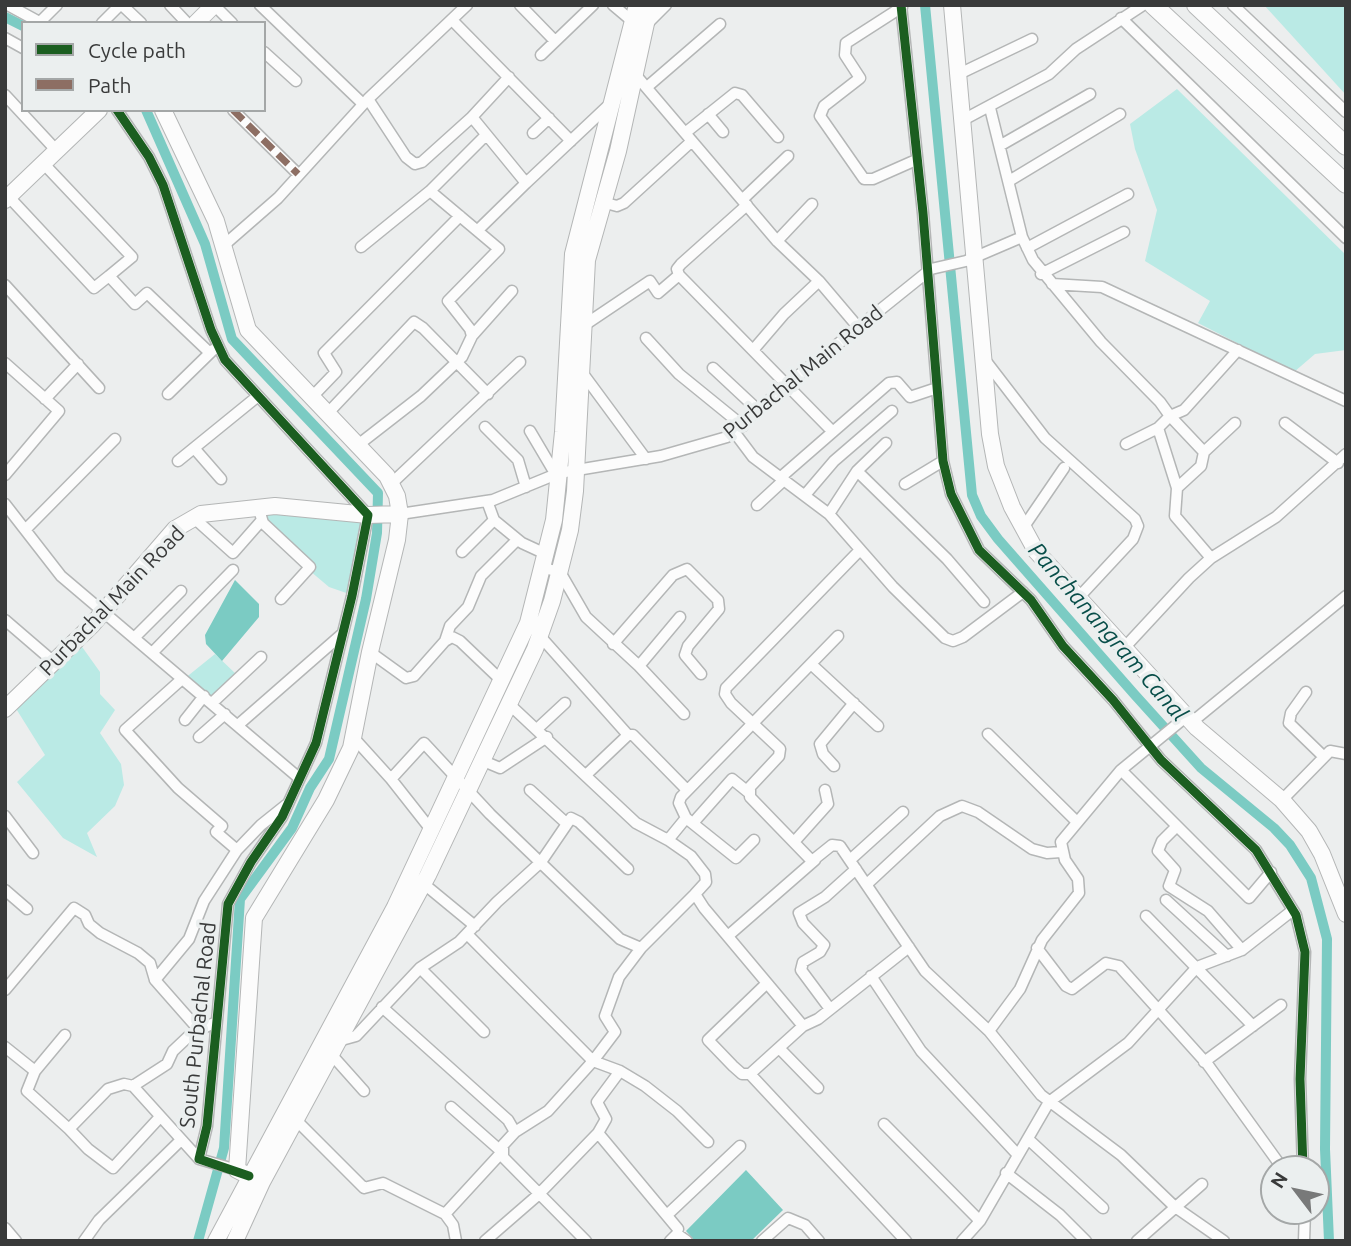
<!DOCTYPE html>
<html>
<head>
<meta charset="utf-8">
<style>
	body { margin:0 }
	#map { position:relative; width:1351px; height:1246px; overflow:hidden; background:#eceeee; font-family:Ubuntu,sans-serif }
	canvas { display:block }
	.frame { position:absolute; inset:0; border:7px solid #393a3a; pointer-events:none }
	.legend { position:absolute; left:21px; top:21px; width:245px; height:91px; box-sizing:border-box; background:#ebefef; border:2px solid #a4a7a7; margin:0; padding:9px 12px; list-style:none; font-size:21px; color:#393a3a }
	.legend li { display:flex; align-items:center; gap:14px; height:35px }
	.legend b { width:35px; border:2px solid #a4a7a7 }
	.north { position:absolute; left:1260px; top:1155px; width:70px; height:70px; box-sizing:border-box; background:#ebefef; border:2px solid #a4a7a7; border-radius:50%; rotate:302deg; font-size:19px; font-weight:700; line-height:28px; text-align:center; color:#393a3a }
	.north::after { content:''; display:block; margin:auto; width:24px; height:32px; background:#787979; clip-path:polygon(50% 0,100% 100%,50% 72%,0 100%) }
</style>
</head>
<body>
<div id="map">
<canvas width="1351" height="1246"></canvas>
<div class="frame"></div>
<ul class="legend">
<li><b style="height:9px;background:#1b5e20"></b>Cycle path</li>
<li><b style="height:9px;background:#8d6e63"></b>Path</li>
</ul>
<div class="north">N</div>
</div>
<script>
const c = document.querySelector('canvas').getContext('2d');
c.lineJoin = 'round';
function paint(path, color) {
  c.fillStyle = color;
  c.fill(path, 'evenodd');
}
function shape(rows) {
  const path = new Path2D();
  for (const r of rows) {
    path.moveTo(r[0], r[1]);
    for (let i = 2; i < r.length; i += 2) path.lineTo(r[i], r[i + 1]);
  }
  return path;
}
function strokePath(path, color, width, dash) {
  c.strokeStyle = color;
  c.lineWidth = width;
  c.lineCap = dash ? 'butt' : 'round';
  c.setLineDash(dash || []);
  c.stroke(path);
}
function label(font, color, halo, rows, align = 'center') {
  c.font = font + ' Ubuntu,sans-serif';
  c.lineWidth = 7;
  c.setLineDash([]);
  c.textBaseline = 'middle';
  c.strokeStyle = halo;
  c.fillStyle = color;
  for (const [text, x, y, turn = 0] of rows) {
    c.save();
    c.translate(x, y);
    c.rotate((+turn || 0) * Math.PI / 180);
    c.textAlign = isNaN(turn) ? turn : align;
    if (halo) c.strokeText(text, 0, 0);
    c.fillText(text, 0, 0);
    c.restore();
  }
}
paint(shape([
	[1264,5,1346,5,1346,95],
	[1177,89,1346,255,1346,350,1315,354,1294,372,1198,323,1210,301,1145,261,1157,210,1135,149,1130,124],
	[274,508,365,518,355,596,329,587,265,533,259,520],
	[80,644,100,672,100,694,115,710,100,733,121,764,124,785,115,806,87,833,97,857,63,838,17,782,45,755,15,707],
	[215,654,236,674,211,700,184,679]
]), '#baeae5');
paint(shape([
	[235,580,259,604,259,617,222,661,206,644,205,635],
	[746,1170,783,1210,751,1241,695,1241,686,1231]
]), '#7bcbc3');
strokePath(shape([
	[925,5,972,495,981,516,998,539,1135,695,1201,768,1274,828,1290,845,1311,878,1327,939,1325,1149,1329,1241],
	[5,17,23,26],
	[146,110,205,244,232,339,378,493,377,533,366,599,329,759,310,788,292,828,240,899,224,1148,198,1241]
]), '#7bcbc3', 10);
const street = shape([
	[8,5,41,23],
	[122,5,141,23],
	[170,5,187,23],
	[214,5,232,23],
	[260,5,363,104],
	[520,5,555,41],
	[613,5,632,21,646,25,666,5],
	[901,5,923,213,943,461,951,494,979,550,1031,600,1063,646,1113,700,1161,760,1256,850,1296,915,1305,952,1300,1079,1303,1169],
	[1233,5,1346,112],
	[902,7,846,43,845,55,860,78,824,106,820,116,864,179,873,179,916,160],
	[1121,18,1346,238],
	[452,20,571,141],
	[40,22,57,5],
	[102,23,120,5],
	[5,38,23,48],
	[264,52,296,81],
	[541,55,593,5],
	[634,73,777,241,819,281,858,327],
	[959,74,1032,39],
	[647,87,720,24],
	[5,95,56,150],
	[368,99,406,157,415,164,422,162,472,117],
	[990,108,1022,237,1033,260,1101,342,1160,402,1170,416,1158,428,1177,488,1175,516,1211,558],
	[117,110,149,157,163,185,211,330,225,360,368,515,352,596,316,743,282,817,251,862,228,904,207,1126,199,1159,237,1170],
	[233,110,298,174],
	[708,114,723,132],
	[963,120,1049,74,1076,49,1143,5],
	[533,133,549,118],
	[685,133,735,93,742,95,778,137],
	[1001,145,1090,94],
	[43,163,132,257,109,276,135,304,147,293,210,353],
	[1009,181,1120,114],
	[526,183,611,103],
	[430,191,486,135],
	[9,197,94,288,109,276],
	[743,199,788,156],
	[602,202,617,206,624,203,692,141],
	[747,205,681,264,677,269,679,275,832,431],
	[478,230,526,183,472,117,509,77],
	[777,241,812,204],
	[223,246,278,198,368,99,467,5],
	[1027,248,1128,194],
	[1041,274,1124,232],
	[1052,284,1102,287,1346,401],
	[5,285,99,388],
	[583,326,650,281,658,293,679,275],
	[472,336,512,291],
	[646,338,679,374,743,426],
	[754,349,784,314,819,281],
	[985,360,1045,438,1135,519,1138,526,1133,539,1080,596],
	[5,363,59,411,5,475],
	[713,368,759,411],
	[581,371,646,459],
	[168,394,213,350],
	[311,398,336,372,324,353,460,216],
	[45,399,78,364],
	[327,414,414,322,423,328,488,394],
	[1285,423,1338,463],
	[485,427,518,460,526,487],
	[530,431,556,475],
	[735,433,753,457,829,514,893,587,945,638,953,641,963,637,1023,592],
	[1126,444,1158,428],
	[358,445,421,396,462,357,472,336,470,329,448,301,499,249,430,191,361,247],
	[194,448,221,479],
	[1204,452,1235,423],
	[178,461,258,396],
	[857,471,947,559,984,602],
	[781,477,889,383,897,382,910,397,937,388],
	[392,483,520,362],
	[905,484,943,461],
	[1177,488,1201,466,1204,452,1170,416,1184,410,1238,350],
	[805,495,834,461,892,411],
	[5,504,61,576,299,778],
	[757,505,784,480],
	[258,506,263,523,310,567,281,599],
	[400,514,493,500,559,473,661,456,727,437,788,384,931,269,966,261,1022,237],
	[829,514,857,471,886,443],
	[194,518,233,553,262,520],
	[494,520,522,543,548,555],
	[1023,528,1064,468],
	[26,529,115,439],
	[860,550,726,688,725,694,731,703,780,749,779,756,750,787,750,797,812,861,832,845,840,846,925,971,989,1031,1041,1095,1121,1155,1175,1207,1224,1241],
	[462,552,494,520,487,501],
	[544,568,560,572,586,617,639,666,684,714],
	[5,620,55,663],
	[540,636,628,735],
	[135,637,181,591],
	[445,641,450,626,468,607,481,576,517,540],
	[613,644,673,575,687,569,718,600,719,609,688,646,685,655,701,674],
	[1125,647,1189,578,1211,558,1276,517,1346,454],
	[153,652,233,570],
	[370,652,406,678,414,676,445,641,452,637,460,641,503,682],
	[811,664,878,726],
	[639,666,680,617],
	[182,679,125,730,178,788,222,826,216,832,237,850,204,901,189,939,155,980,199,1030],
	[1306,692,1291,713,1289,723,1323,756],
	[212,703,261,657],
	[509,704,636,823,668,840,686,818,679,803,681,797,838,636],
	[185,720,204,696],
	[1192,722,1346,596],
	[238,725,341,635],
	[537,729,565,703],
	[988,734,1077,822],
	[199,737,225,714],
	[353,737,391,779,424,743,490,814,620,939,641,948],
	[481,760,500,768,547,737],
	[834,766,823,754,820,744,854,703],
	[1121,770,1249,898,1271,872],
	[587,774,628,735,633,735,687,790],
	[391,779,432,831],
	[530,790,566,823],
	[1282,800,1330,751,1346,754],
	[5,816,33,853],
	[686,818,736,858,754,840],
	[693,823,732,779,748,792],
	[1177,826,1162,841,1158,851,1175,870,1169,886,1208,911,1242,950],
	[668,840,691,856,705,874,706,882,695,894,704,908,803,1026,818,1019,909,947],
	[794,842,828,804,825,790],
	[237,850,261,825,286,805],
	[850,860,903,812],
	[424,884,475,926],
	[867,884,940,816,962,806,978,812,1032,849,1047,853,1061,852],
	[5,890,27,909],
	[1166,900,1227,956],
	[1146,916,1253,1026],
	[467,934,593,1061,615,1032,605,1016,619,977,641,948,695,894],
	[729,935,815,860],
	[1037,948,1066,986,1072,989,1106,963,1119,966,1208,1065,1283,1169],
	[420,968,484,1032],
	[871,976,921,1051,1018,1155],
	[766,984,708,1040,733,1066,742,1074,750,1074,803,1026],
	[5,990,74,908,85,915,89,924,100,933,138,953,150,963,155,980],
	[382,1007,508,1120,515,1132,503,1145,503,1157,586,1241],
	[830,1009,801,970,803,962,820,952,824,945,803,923,799,913,825,897,856,869],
	[989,1031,1020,989,1042,940,1079,893,1078,879,1065,860,1061,842,1121,770,1187,716],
	[338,1041,356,1036,420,968,459,942,497,902,541,862,571,818,579,822,628,869],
	[5,1047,35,1071,27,1091,69,1129,108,1089,124,1084,133,1086,199,1159],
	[779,1048,818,1088],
	[331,1054,364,1091],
	[1204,1062,1281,1005],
	[35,1071,65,1035],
	[750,1074,906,1241],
	[133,1086,167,1064,173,1051,191,1034,216,1022],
	[297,1121,364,1188,383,1183,445,1214,453,1225,456,1241],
	[884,1124,980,1221],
	[69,1129,88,1149,113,1168,160,1117],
	[515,1132,548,1111,593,1061,620,1071,645,1086,677,1111,708,1142],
	[598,1133,678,1229],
	[1028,1139,1103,1208],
	[1006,1173,1060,1215,1086,1241],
	[445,1214,502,1152,451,1107],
	[667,1215,740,1146],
	[5,1228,16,1241],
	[84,1241,99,1220,180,1141],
	[485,1241,538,1195,598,1133,606,1119,597,1102,620,1071],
	[670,1241,677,1234,687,1241],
	[762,1241,788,1218,805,1225,819,1241],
	[962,1241,980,1221,1049,1102,1128,1043,1197,967,1242,950,1293,910],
	[1137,1241,1202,1184],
	[1304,1241,1305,1211]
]);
const secondary = shape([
	[952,5,990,434,996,466,1012,507,1036,551,1197,728,1282,800,1309,831,1322,854,1346,914],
	[196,23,214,5],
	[163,110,216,221,248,330,387,476,397,496,400,514,397,540,370,652,351,748,326,800,254,918,237,1170,249,1176],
	[5,200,99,110],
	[5,709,91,626,175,529,201,514,275,506,368,515,400,514],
	[216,1241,395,907,528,623,554,520,563,432,573,254,637,5],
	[235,1241,262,1182,428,875,535,649,552,601,570,530,575,491,587,260,618,151,650,5]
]);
const primary = shape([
	[1153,5,1346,184],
	[1196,5,1346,146]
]);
strokePath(street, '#b4b6b6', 13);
strokePath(secondary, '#b4b6b6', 18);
strokePath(primary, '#b4b6b6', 20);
strokePath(street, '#fcfcfc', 10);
strokePath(secondary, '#fcfcfc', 16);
strokePath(primary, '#fcfcfc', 18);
strokePath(shape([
	[233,110,298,174]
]), '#8d6e63', 7, [14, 7]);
strokePath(shape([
	[901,5,923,213,943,461,951,494,979,550,1031,600,1063,646,1113,700,1161,760,1256,850,1296,915,1305,952,1300,1079,1303,1169],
	[117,110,149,157,163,185,211,330,225,360,368,515,352,596,316,743,282,817,251,862,228,904,207,1126,199,1159,249,1176]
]), '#1b5e20', 9);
label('21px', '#393a3a', '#ebefef', [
	["Purbachal Main Road",803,372,-39],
	["Purbachal Main Road",112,601,-46],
	["South Purbachal Road",198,1025,-84]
]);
label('italic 23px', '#084e49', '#ebefef', [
	["Panchanangram Canal",1108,632,49]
]);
</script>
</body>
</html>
